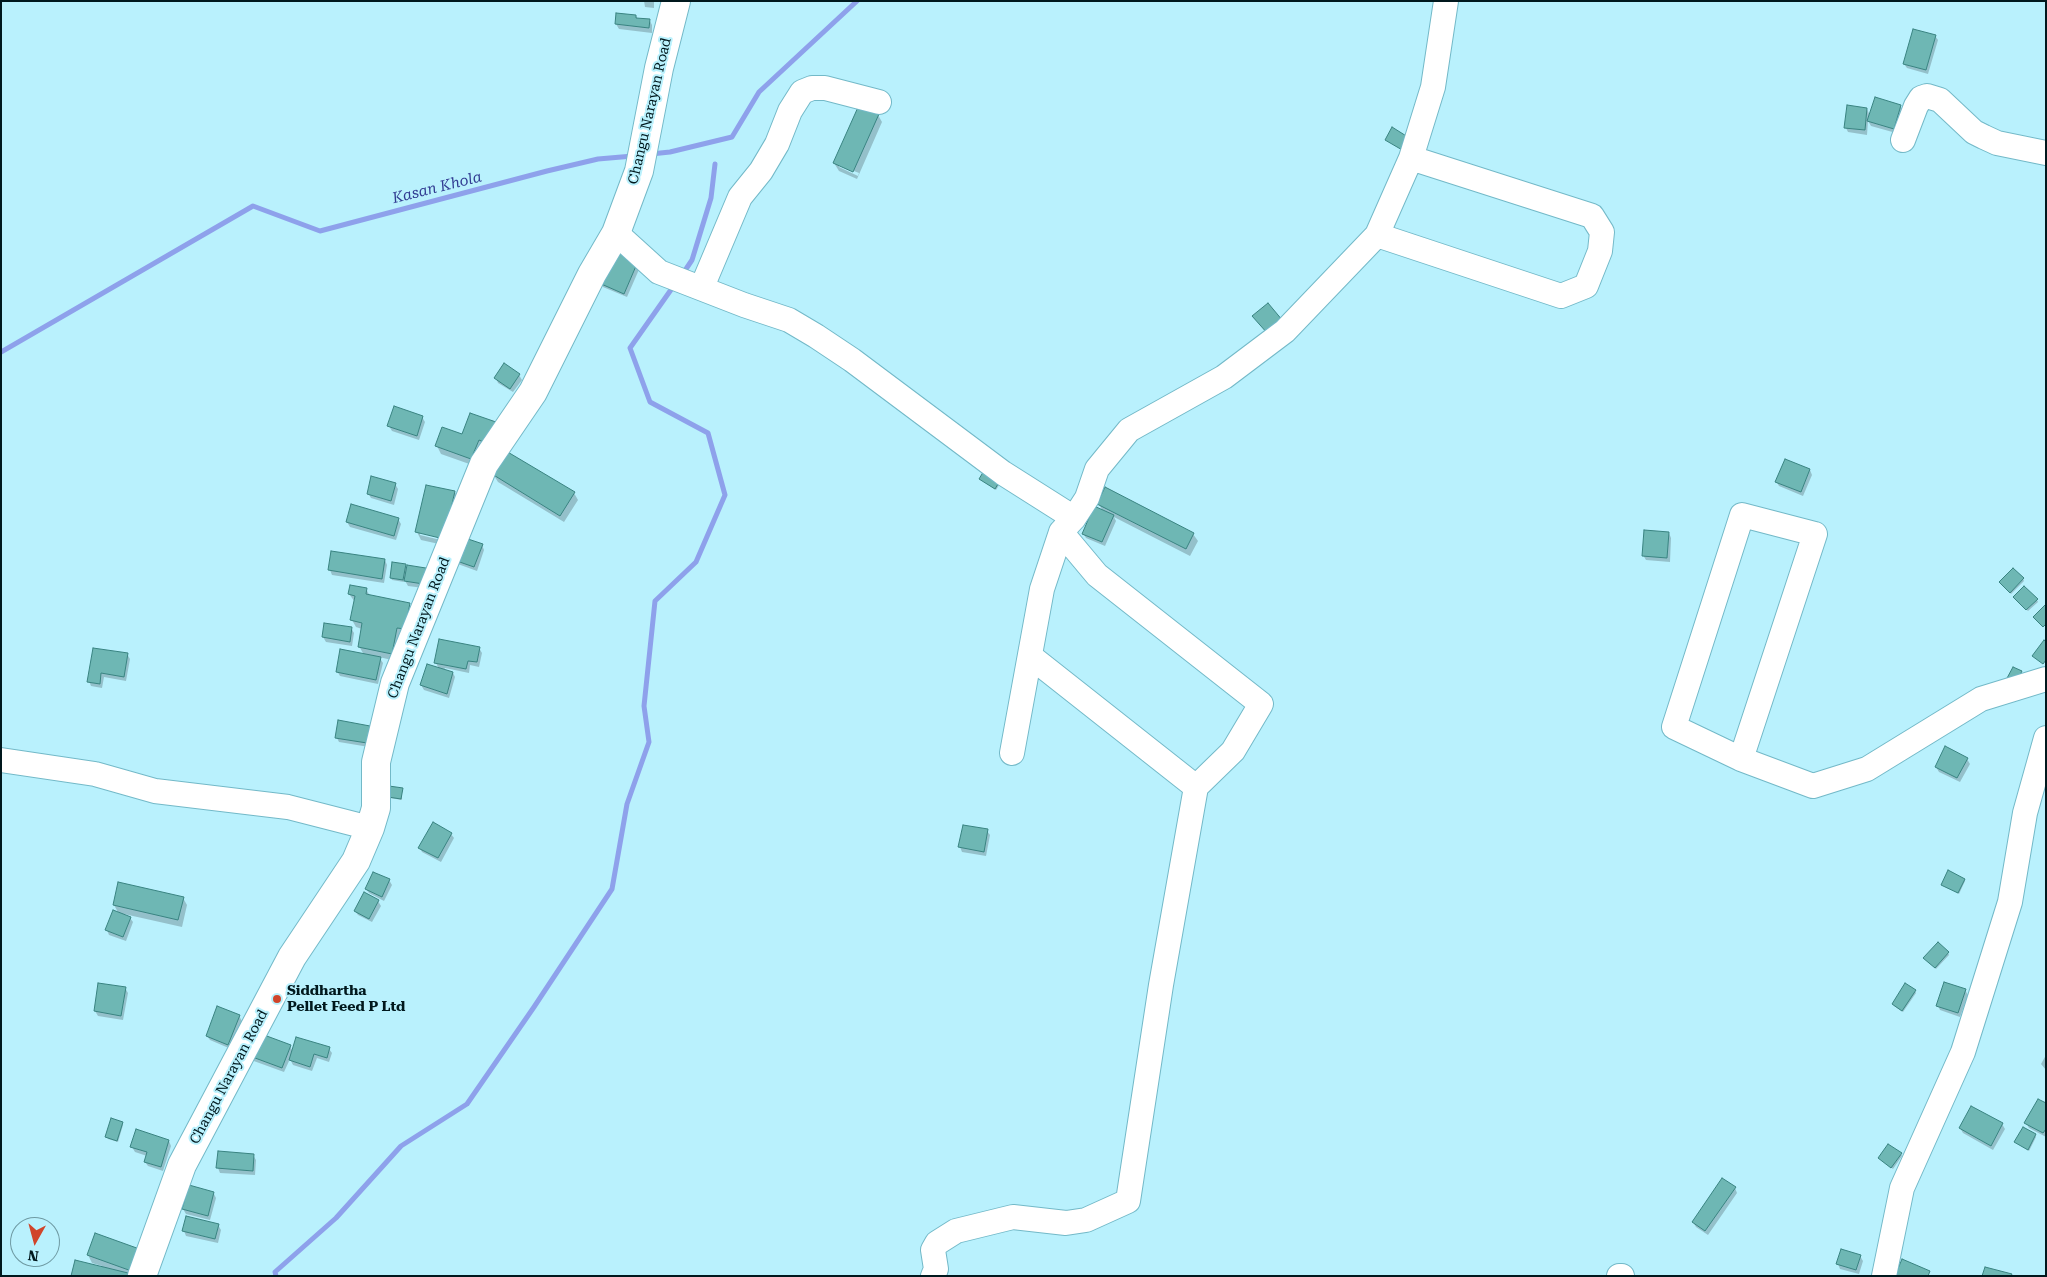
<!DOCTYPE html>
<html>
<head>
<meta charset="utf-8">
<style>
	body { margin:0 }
	#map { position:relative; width:2047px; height:1277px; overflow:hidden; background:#b9f1fd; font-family:"Roboto Serif",serif }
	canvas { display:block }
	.frame { position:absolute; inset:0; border:2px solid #00181d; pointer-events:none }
	.north { position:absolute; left:10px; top:1217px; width:50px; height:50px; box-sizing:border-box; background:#b9f1fd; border:1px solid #6f9aa3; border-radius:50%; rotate:187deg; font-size:14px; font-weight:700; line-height:20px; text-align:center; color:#00181d }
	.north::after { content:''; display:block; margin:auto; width:18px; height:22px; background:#d0452b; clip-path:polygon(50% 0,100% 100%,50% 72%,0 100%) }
</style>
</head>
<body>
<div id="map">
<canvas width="2047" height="1277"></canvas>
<div class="frame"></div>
<div class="north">N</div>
</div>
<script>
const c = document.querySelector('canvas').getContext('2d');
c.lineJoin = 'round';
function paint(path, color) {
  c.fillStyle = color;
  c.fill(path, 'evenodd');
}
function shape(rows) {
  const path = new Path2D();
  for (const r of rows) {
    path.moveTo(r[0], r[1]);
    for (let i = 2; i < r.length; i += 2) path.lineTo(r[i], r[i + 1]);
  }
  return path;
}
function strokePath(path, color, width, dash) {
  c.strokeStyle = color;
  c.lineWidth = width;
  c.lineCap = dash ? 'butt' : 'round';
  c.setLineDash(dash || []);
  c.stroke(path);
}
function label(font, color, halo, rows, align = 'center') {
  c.font = font + ' "Roboto Serif",serif';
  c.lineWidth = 4;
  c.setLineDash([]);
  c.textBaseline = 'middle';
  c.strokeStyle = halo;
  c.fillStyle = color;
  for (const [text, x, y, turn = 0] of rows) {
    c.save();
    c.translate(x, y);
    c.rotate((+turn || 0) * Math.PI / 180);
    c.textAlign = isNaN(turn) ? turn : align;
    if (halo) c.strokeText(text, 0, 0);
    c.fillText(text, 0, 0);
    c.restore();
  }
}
paint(shape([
	[644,1,654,1,654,8,645,7],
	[636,16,638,19,650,21,652,25,652,33,619,29,616,24],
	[1935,36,1938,40,1928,74,1907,68,1904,64],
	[1900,106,1903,111,1896,133,1871,126,1868,121,1867,135,1848,132,1846,128,1867,109,1870,116],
	[878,115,882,122,857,179,839,171,834,163],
	[839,165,859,173,858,176,839,167],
	[614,250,641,265,627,297,603,287,600,283],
	[519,375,522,380,513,392,498,383,496,378],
	[422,417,425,422,419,440,392,431,389,426],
	[495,423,475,466,441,454,437,446],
	[1785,460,1810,470,1812,475,1803,496,1779,486,1776,481],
	[493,474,574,493,578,500,564,522,498,482],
	[980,479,1001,482,996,490],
	[395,484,398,489,394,505,371,498,368,493],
	[455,492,459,500,450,539,420,532,420,535,449,542,448,546,421,540,417,532],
	[1099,504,1193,534,1198,541,1190,556,1114,517,1116,521,1105,546,1086,538,1083,533,1103,512],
	[398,519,401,524,396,540,350,527,347,522],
	[1669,533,1671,538,1670,562,1646,560,1643,555],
	[482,545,484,550,477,571,455,563],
	[385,560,387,565,384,583,332,575,330,570],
	[405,566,407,570,432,589,408,586,404,579,404,582,392,580,391,578],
	[2023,579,2024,581,2011,594,2002,584],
	[366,589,370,596,409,604,413,611,396,661,379,657,383,663,378,684,340,676,337,671,364,655,359,646,362,629,356,627,352,620,355,602,349,594],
	[2015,599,2037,600,2038,602,2028,611],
	[351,628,354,633,352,646,326,642,323,637],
	[479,648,482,653,479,667,470,665,469,673,445,668,444,670,453,673,455,677,449,698,424,690,421,685,439,669,436,663],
	[127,654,130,659,126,681,104,677,102,688,91,686,89,681],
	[369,727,372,732,369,747,339,742,337,738],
	[1967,759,1970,764,1960,782,1939,772,1936,767],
	[402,789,402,800,390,798,389,796],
	[987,831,990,835,986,856,962,852,960,847],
	[451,834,454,838,441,862,422,852,420,848],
	[1964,879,1965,881,1959,894,1942,885],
	[389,880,392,885,384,901,369,893,366,889],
	[183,898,187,905,182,927,124,914,123,915,130,918,133,922,126,941,109,935,107,930,119,914,114,905],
	[378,901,381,906,372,922,358,915,355,911],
	[1948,953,1949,955,1936,969,1926,960],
	[125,988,128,993,123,1020,98,1016,95,1011],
	[1965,990,1968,995,1960,1017,1940,1010,1938,1006],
	[1915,991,1916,993,1903,1012,1894,1006,1893,1004],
	[239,1016,242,1021,231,1049,210,1040,207,1036],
	[290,1046,293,1052,329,1049,332,1053,329,1062,317,1058,312,1071,293,1065,290,1059,284,1072,251,1060,248,1055],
	[2046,1055,2046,1070,2041,1064],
	[2046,1104,2046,1137,2029,1128,2026,1123],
	[122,1123,123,1125,118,1142,108,1139,107,1137],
	[2002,1124,2005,1129,1993,1150,1963,1133,1960,1128],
	[2035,1135,2036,1137,2029,1151,2016,1142],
	[169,1141,171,1146,163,1171,148,1166,145,1162,147,1156,135,1152,132,1147],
	[1901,1154,1902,1156,1893,1169,1879,1158],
	[253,1155,256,1160,255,1175,220,1173,218,1168],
	[1735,1188,1737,1193,1708,1235,1696,1227,1693,1222],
	[214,1194,216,1198,210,1220,186,1214,183,1209],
	[218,1225,221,1230,218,1243,186,1236,184,1231],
	[144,1252,129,1276,72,1276,102,1268,102,1266,92,1263,88,1255],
	[1860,1256,1863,1261,1859,1274,1840,1269,1838,1264]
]), '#0003');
strokePath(shape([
	[651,154,670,152,732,137,759,92,857,1],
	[682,275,692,260,711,198,715,164],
	[1,352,253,206,320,231,547,171,598,159,633,156],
	[276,1276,275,1272,336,1218,401,1146,467,1104,534,1007,612,889,627,804,649,742,644,706,655,601,696,562,725,495,708,433,650,402,630,348,675,284]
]), '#8ea1eb', 5);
const building = shape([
	[616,13,636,15,636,18,650,19,649,28,615,24,616,13],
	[1913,29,1936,35,1926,70,1903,64,1913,29],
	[1875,97,1901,105,1894,129,1867,121,1875,97],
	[859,105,879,114,853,172,833,163,859,105],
	[1847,105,1867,108,1865,130,1844,128,1847,105],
	[1392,127,1411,139,1404,151,1385,140,1392,127],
	[614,249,639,259,624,294,599,283,614,249],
	[1268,303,1283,321,1268,334,1252,316,1268,303],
	[504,363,520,374,510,389,494,378,504,363],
	[394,406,423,416,417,436,387,426,394,406],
	[470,413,496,422,488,444,479,440,471,459,435,446,442,427,462,434,470,413],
	[506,451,575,492,560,516,492,474,506,451],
	[1785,459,1810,469,1801,492,1775,482,1785,459],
	[985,469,1001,479,995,489,979,479,985,469],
	[371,476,396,483,391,501,367,494,371,476],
	[426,485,455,491,444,539,415,532,426,485],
	[1105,487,1194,533,1186,549,1097,504,1105,487],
	[351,504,399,518,394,536,346,522,351,504],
	[1094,506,1114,515,1102,542,1082,534,1094,506],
	[1644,530,1669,532,1667,558,1642,556,1644,530],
	[459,536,483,544,474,567,451,559,459,536],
	[331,551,385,559,382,579,328,570,331,551],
	[392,562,406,564,403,580,390,578,392,562],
	[407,565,432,569,430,585,404,581,407,565],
	[2013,568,2024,578,2010,593,1999,582,2013,568],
	[350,585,367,588,366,594,410,603,405,629,397,628,392,654,358,647,362,623,350,620,355,596,348,594,350,585],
	[2024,586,2038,599,2026,610,2013,597,2024,586],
	[2046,604,2046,624,2043,627,2033,617,2046,604],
	[324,623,352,627,350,642,322,637,324,623],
	[439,639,480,647,477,662,468,661,466,669,434,663,439,639],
	[2044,640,2046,642,2046,660,2043,664,2032,656,2044,640],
	[93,648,128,653,124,677,101,673,100,684,87,682,93,648],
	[340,649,381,657,376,680,336,672,340,649],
	[427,664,453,672,447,694,420,685,427,664],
	[2013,667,2022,671,2015,685,2006,680,2013,667],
	[338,720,370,726,367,743,335,738,338,720],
	[1945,746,1968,758,1957,778,1935,767,1945,746],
	[389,786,403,788,401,799,388,797,389,786],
	[433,822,452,833,438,858,418,848,433,822],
	[963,825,988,829,984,852,958,847,963,825],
	[1948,870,1965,879,1958,893,1941,885,1948,870],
	[373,872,390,879,382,897,365,889,373,872],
	[118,882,184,897,178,920,113,905,118,882],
	[364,892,379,900,369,919,354,911,364,892],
	[113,910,131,917,123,937,105,930,113,910],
	[1938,942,1949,952,1935,968,1923,958,1938,942],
	[1944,982,1966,989,1958,1013,1936,1006,1944,982],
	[98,983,126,987,121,1016,94,1011,98,983],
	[1905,983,1916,990,1902,1011,1892,1004,1905,983],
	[217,1006,240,1015,228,1045,206,1036,217,1006],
	[256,1032,291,1045,282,1068,247,1055,256,1032],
	[296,1037,330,1047,327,1058,314,1054,310,1067,289,1060,296,1037],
	[2038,1099,2046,1103,2046,1129,2043,1133,2024,1123,2038,1099],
	[1971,1106,2003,1123,1991,1146,1959,1128,1971,1106],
	[111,1118,123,1122,117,1141,105,1137,111,1118],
	[2023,1127,2036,1134,2028,1150,2014,1142,2023,1127],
	[136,1129,169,1140,161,1167,144,1162,147,1152,130,1147,136,1129],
	[1888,1144,1902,1153,1891,1168,1878,1158,1888,1144],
	[218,1151,254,1154,253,1171,216,1168,218,1151],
	[1722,1178,1736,1187,1705,1231,1692,1222,1722,1178],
	[189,1185,214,1192,208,1216,182,1209,189,1185],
	[186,1216,219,1224,215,1239,182,1231,186,1216],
	[95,1233,145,1251,137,1273,87,1255,95,1233],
	[1841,1249,1861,1255,1856,1270,1836,1264,1841,1249],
	[1902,1259,1930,1271,1928,1276,1895,1276,1902,1259],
	[75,1260,128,1273,127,1276,71,1276,75,1260],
	[1985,1267,2012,1274,2011,1276,1982,1276,1985,1267]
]);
paint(building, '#6eb7b4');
strokePath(building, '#398381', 1);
const minor = shape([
	[1903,140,1916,106,1921,98,1927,96,1940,100,1974,132,1984,137,1997,143,2046,153],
	[616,233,659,272,744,305,789,320,816,336,852,360,1003,473,1074,518],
	[1377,235,1561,296,1586,286,1600,251,1602,232,1592,216,1411,158],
	[702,287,740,197,761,171,777,144,790,111,802,92,812,88,825,88,879,102],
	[1030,656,1196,787,1233,751,1261,704,1097,575,1061,532],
	[1012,753,1042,589,1061,532,1074,518,1087,498,1097,469,1129,430,1224,377,1285,331,1377,235,1411,158,1433,87,1446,1],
	[1741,759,1815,534,1742,515,1674,727,1741,759,1813,786,1867,769,1981,699,2046,679],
	[1,760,95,774,155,791,288,807,370,828],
	[933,1276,936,1269,933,1250,937,1243,956,1231,1013,1217,1066,1223,1086,1220,1128,1201,1161,985,1196,787],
	[1619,1276,1622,1276],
	[1884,1276,1902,1188,1963,1052,2010,902,2025,813,2046,738]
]);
const major = shape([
	[142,1276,182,1165,292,957,356,861,370,828,376,808,376,762,395,683,484,464,533,392,592,274,616,233,639,171,659,68,676,1]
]);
strokePath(minor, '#73b9c8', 26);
strokePath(major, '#73b9c8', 30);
strokePath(minor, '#fff', 24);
strokePath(major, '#fff', 28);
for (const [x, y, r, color] of [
	[277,999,5,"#d0452b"]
]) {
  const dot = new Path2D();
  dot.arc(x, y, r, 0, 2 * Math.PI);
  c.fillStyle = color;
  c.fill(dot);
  strokePath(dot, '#b9f1fd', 2);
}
label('14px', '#00181d', '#b9f1fd', [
	["Changu Narayan Road",650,111,-77],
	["Changu Narayan Road",419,628,-69],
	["Changu Narayan Road",229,1077,-62]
]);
label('bold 14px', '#00181d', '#b9f1fd', [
	["Siddhartha",287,991],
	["Pellet Feed P Ltd",287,1007]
], 'left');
label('italic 15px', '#313c92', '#b9f1fd', [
	["Kasan Khola",437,188,-14]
]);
</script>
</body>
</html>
